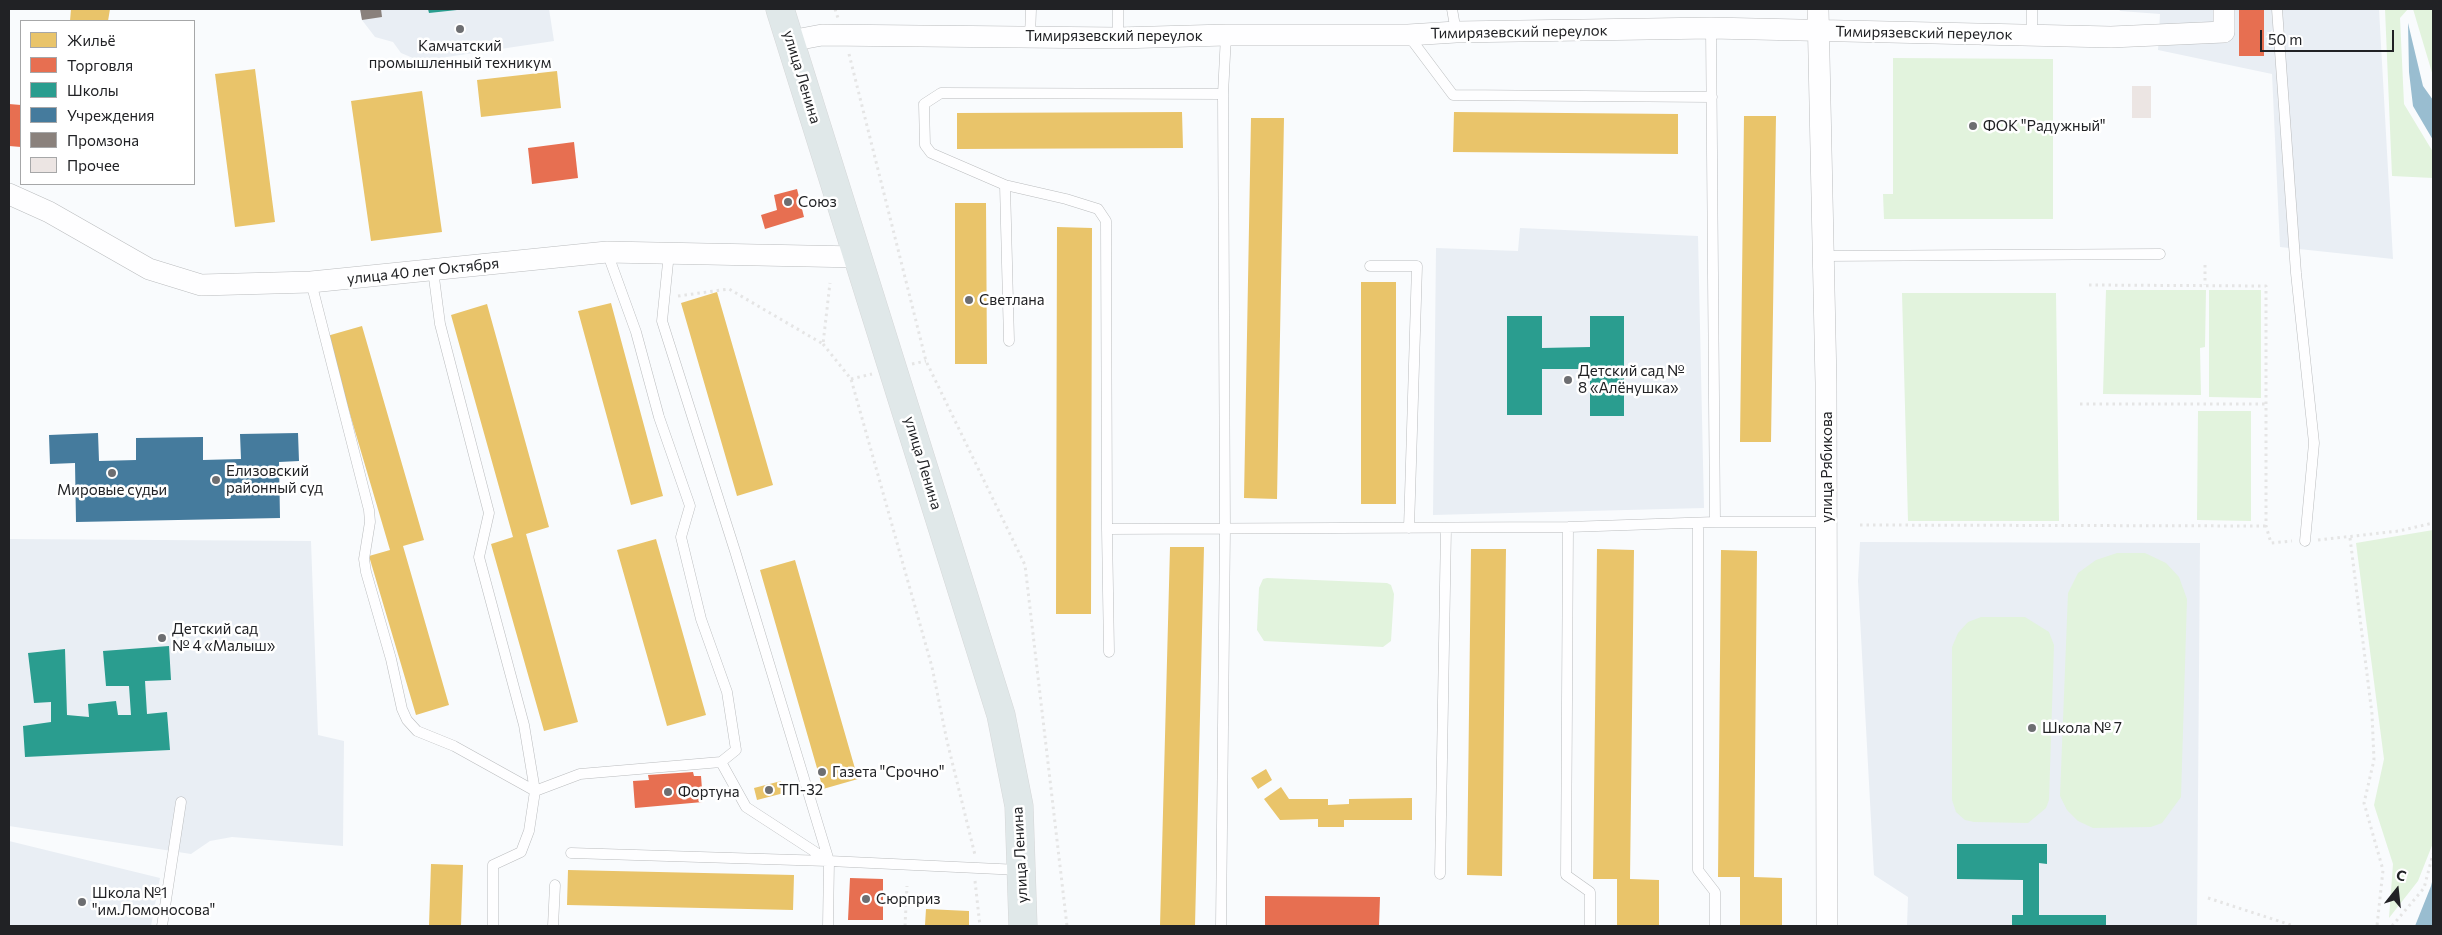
<!DOCTYPE html>
<html>
<head>
<meta charset="utf-8">
<style>
	body { margin:0 }
	#map { position:relative; width:2442px; height:935px; overflow:hidden; background:#f9fbfd; font-family:Commissioner,sans-serif }
	canvas { display:block }
	.frame { position:absolute; inset:0; border:10px solid #212225; pointer-events:none }
	.legend { position:absolute; left:20px; top:20px; width:175px; height:165px; box-sizing:border-box; background:#fff; border:1px solid #a6a7a8; margin:0; padding:6px 9px; list-style:none; font-size:15px; color:#212225 }
	.legend li { display:flex; align-items:center; gap:10px; height:25px }
	.legend b { width:25px; border:1px solid #a6a7a8 }
	.north { position:absolute; left:2372px; top:865px; width:50px; height:50px; -webkit-text-stroke:4px #fff; paint-order:stroke; rotate:16deg; font-size:14px; font-weight:700; line-height:20px; text-align:center; color:#212225 }
	.north::after { content:''; display:block; margin:auto; width:18px; height:22px; background:#212225; clip-path:polygon(50% 0,100% 100%,50% 72%,0 100%) }
	.scale { position:absolute; left:2260px; top:30px; width:134px; height:22px; box-sizing:border-box; border:2px solid #212225; border-top:0; padding-left:6px; font-size:15px; line-height:18px; white-space:nowrap; color:#212225; -webkit-text-stroke:4px #fff; paint-order:stroke }
</style>
</head>
<body>
<div id="map">
<canvas width="2442" height="935"></canvas>
<div class="frame"></div>
<ul class="legend">
<li><b style="height:14px;background:#e9c46a"></b>Жильё</li>
<li><b style="height:14px;background:#e76f51"></b>Торговля</li>
<li><b style="height:14px;background:#2a9d8f"></b>Школы</li>
<li><b style="height:14px;background:#457b9d"></b>Учреждения</li>
<li><b style="height:14px;background:#8a817c"></b>Промзона</li>
<li><b style="height:14px;background:#ece5e3"></b>Прочее</li>
</ul>
<div class="north">С</div>
<div class="scale">50 m</div>
</div>
<script>
const c = document.querySelector('canvas').getContext('2d');
c.lineJoin = 'round';
function paint(path, color) {
  c.fillStyle = color;
  c.fill(path, 'evenodd');
}
function shape(rows) {
  const path = new Path2D();
  for (const r of rows) {
    path.moveTo(r[0], r[1]);
    for (let i = 2; i < r.length; i += 2) path.lineTo(r[i], r[i + 1]);
  }
  return path;
}
function strokePath(path, color, width, dash) {
  c.strokeStyle = color;
  c.lineWidth = width;
  c.lineCap = dash ? 'butt' : 'round';
  c.setLineDash(dash || []);
  c.stroke(path);
}
function label(font, color, halo, rows, align = 'center') {
  c.font = font + ' Commissioner,sans-serif';
  c.lineWidth = 5;
  c.setLineDash([]);
  c.textBaseline = 'middle';
  c.strokeStyle = halo;
  c.fillStyle = color;
  for (const [text, x, y, turn = 0] of rows) {
    c.save();
    c.translate(x, y);
    c.rotate((+turn || 0) * Math.PI / 180);
    c.textAlign = isNaN(turn) ? turn : align;
    if (halo) c.strokeText(text, 0, 0);
    c.fillText(text, 0, 0);
    c.restore();
  }
}
paint(shape([
	[360,9,549,9,554,41,420,61,401,53,393,42,375,37,362,20],
	[2119,9,2379,9,2393,259,2280,247,2272,74,2158,50,2160,14,2120,11],
	[1520,228,1698,236,1704,508,1433,515,1436,248,1518,251],
	[9,539,311,541,318,735,344,741,343,846,232,837,210,841,191,854,9,826],
	[1860,542,2200,543,2197,926,1907,926,1908,897,1874,875,1858,581],
	[9,841,160,878,151,926,9,926]
]), '#e9eef4');
paint(shape([
	[2385,9,2408,9,2400,18,2404,104,2433,152,2433,178,2392,176],
	[2413,9,2433,9,2433,76],
	[1893,58,2053,59,2053,219,1884,219,1883,194,1893,194],
	[2106,290,2206,290,2205,347,2200,348,2201,395,2103,394],
	[2209,290,2261,290,2261,398,2209,397],
	[1902,293,2056,293,2059,521,1908,521],
	[2198,411,2251,411,2251,521,2197,520],
	[2433,530,2433,843,2418,881,2389,918,2393,864,2374,805,2384,759,2356,543],
	[2117,553,2145,553,2166,563,2179,577,2187,599,2181,797,2162,823,2151,827,2093,828,2078,821,2067,810,2060,796,2068,593,2078,573,2096,560],
	[1267,578,1387,583,1391,585,1394,594,1391,641,1383,647,1264,641,1257,630,1259,588,1263,579],
	[1981,617,2025,617,2049,632,2054,645,2049,800,2046,808,2028,823,1974,822,1965,820,1956,812,1952,800,1952,647,1958,633,1968,622]
]), '#e2f3dd');
paint(shape([
	[2408,23,2423,86,2433,100,2433,140,2413,106,2409,72],
	[2433,878,2433,926,2415,926,2431,886]
]), '#99bdd0');
paint(shape([
	[71,9,110,9,108,21,70,21],
	[255,69,275,222,235,227,215,74],
	[557,71,561,108,481,117,477,80],
	[422,91,442,232,371,241,351,101],
	[1182,112,1183,148,957,149,957,113],
	[1454,112,1678,114,1678,154,1453,152],
	[1744,116,1776,116,1771,442,1740,442],
	[1251,118,1284,118,1277,499,1244,498],
	[955,203,986,203,987,364,955,364],
	[1057,227,1092,228,1091,614,1056,614],
	[1361,282,1396,282,1396,504,1361,504],
	[717,292,773,485,737,496,681,303],
	[611,303,663,496,631,505,578,311],
	[487,304,549,527,526,534,578,722,544,731,491,544,513,537,451,315],
	[362,326,424,540,403,546,449,705,416,715,369,556,390,550,327,336],
	[656,539,706,715,667,726,617,550],
	[1170,547,1204,547,1195,926,1160,926],
	[1471,549,1506,549,1502,876,1467,875],
	[1597,549,1634,550,1630,879,1659,880,1659,926,1617,926,1617,879,1593,879],
	[1721,550,1757,551,1754,877,1782,878,1782,926,1740,926,1740,877,1718,877],
	[795,560,858,779,823,789,760,570],
	[1266,769,1272,780,1258,789,1251,778],
	[781,781,784,793,757,800,754,788],
	[1281,787,1289,799,1328,799,1328,805,1349,804,1349,799,1412,798,1412,820,1344,820,1344,827,1318,827,1318,819,1280,820,1264,799],
	[431,864,463,865,461,926,429,926],
	[568,870,794,875,793,910,567,905],
	[926,909,969,911,969,926,925,925]
]), '#e9c46a');
paint(shape([
	[2239,9,2264,9,2264,56,2239,56],
	[9,104,21,105,21,147,9,146],
	[574,142,578,178,532,184,528,148],
	[797,189,804,217,765,229,761,215,777,210,774,195],
	[693,772,694,776,701,776,703,802,635,808,633,781,649,780,648,775],
	[850,878,883,879,883,920,848,920],
	[1265,896,1380,897,1379,926,1265,926]
]), '#e76f51');
paint(shape([
	[428,9,457,9,457,10,429,13],
	[1507,316,1542,316,1542,348,1590,347,1590,316,1624,316,1624,416,1590,416,1590,369,1542,369,1542,415,1507,415],
	[169,646,171,680,145,681,147,714,167,712,170,750,25,757,23,726,51,722,51,702,34,703,28,653,65,649,67,715,89,717,88,704,116,701,118,715,131,715,129,686,106,686,103,651],
	[1957,844,2047,844,2047,864,2039,863,2039,915,2106,915,2106,926,2012,926,2012,915,2023,915,2023,880,1957,879]
]), '#2a9d8f');
paint(shape([
	[98,433,99,461,136,460,136,438,203,437,203,460,241,459,240,434,298,433,299,461,279,462,280,518,76,522,75,463,50,464,49,435]
]), '#457b9d');
paint(shape([
	[360,9,381,9,382,17,362,20]
]), '#8a817c');
paint(shape([
	[2132,86,2151,86,2151,118,2132,118]
]), '#ece5e3');
const lane = shape([
	[1452,9,1456,32],
	[2277,9,2296,273,2314,443,2305,541],
	[1711,28,1715,522],
	[1408,35,1453,95,1712,97],
	[2032,35,2032,9],
	[1030,37,1031,9],
	[1118,38,1118,9],
	[1223,94,941,93,924,104,925,145,931,153,1005,185,1066,199,1098,209,1106,221,1107,529,1568,527,1715,522,1827,522],
	[1005,185,1009,341],
	[607,252,636,332,659,417,690,506,681,537,701,619,727,692,736,750,721,762],
	[669,253,662,321,735,551,829,861],
	[1822,256,2160,254],
	[1370,266,1417,266,1409,528],
	[433,270,440,324,489,513,479,557,524,725,535,791,529,831,521,852,493,865,493,926],
	[311,282,369,510,370,522,364,559,366,572,391,659,402,709,407,720,417,731,454,746,535,791,580,774,721,762,746,807,829,861],
	[1698,523,1698,870,1715,892,1715,926],
	[1568,527,1566,875,1590,892,1590,926],
	[1107,529,1109,652],
	[571,853,828,861],
	[1440,874,1446,528],
	[162,926,181,802],
	[553,926,555,885],
	[828,926,829,861,1020,870],
	[1221,926,1225,528,1223,94,1226,35]
]);
const street = shape([
	[1818,9,1826,383,1827,926],
	[790,41,822,35,1118,38,1226,35,1408,35,1456,32,1711,28,2111,37,2224,32,2224,9],
	[9,194,49,212,149,269,201,285,311,282,607,252,858,257]
]);
const primary = shape([
	[780,9,1001,715,1019,806,1023,926]
]);
strokePath(lane, '#babcbe', 11);
strokePath(street, '#babcbe', 22);
strokePath(primary, '#d5d6d7', 29);
strokePath(shape([
	[835,9,838,18],
	[849,54,926,361,1025,565,1067,926],
	[2205,265,2205,285],
	[2089,285,2266,286,2266,526,2271,543,2292,541],
	[678,296,729,289,823,344,830,283],
	[823,344,851,379,932,667,947,741,975,855],
	[912,364,926,361],
	[851,379,872,374],
	[2080,404,2265,404],
	[1860,525,2266,526],
	[2350,538,2372,714,2374,760,2364,803,2383,870,2377,926],
	[2318,540,2399,531,2433,523],
	[975,881,980,926],
	[2208,898,2294,926],
	[905,926,907,886],
	[2392,926,2424,888,2433,854]
]), '#e5e5e5', 3, [2.5, 4]);
strokePath(lane, '#fefeff', 10);
strokePath(street, '#fefeff', 21);
strokePath(primary, '#e0e8e9', 28);
for (const [x, y, r, color] of [
	[460,29,5,"#6d6e71"],
	[1973,126,5,"#6d6e71"],
	[788,202,5,"#6d6e71"],
	[969,300,5,"#6d6e71"],
	[1568,380,5,"#6d6e71"],
	[112,473,5,"#6d6e71"],
	[216,480,5,"#6d6e71"],
	[162,638,5,"#6d6e71"],
	[2032,728,5,"#6d6e71"],
	[822,772,5,"#6d6e71"],
	[769,790,5,"#6d6e71"],
	[668,792,5,"#6d6e71"],
	[866,899,5,"#6d6e71"],
	[82,902,5,"#6d6e71"]
]) {
  const dot = new Path2D();
  dot.arc(x, y, r, 0, 2 * Math.PI);
  c.fillStyle = color;
  c.fill(dot);
  strokePath(dot, '#fff', 2);
}
label('15px', '#212225', '#fff', [
	["Тимирязевский переулок",1519,32,-1],
	["Тимирязевский переулок",1924,33,1],
	["Тимирязевский переулок",1114,36],
	["улица Ленина",802,77,73],
	["улица 40 лет Октября",423,271,-6],
	["улица Ленина",923,463,73],
	["улица Рябикова",1827,467,-90],
	["улица Ленина",1020,855,-93]
]);
label('15px', '#212225', '#fff', [
	["Камчатский",460,46,"center"],
	["промышленный техникум",460,63,"center"],
	["ФОК \"Радужный\"",1983,126],
	["Союз",798,202],
	["Светлана",979,300],
	["Детский сад №",1578,371],
	["8 «Алёнушка»",1578,388],
	["Елизовский",226,471],
	["районный суд",226,488],
	["Мировые судьи",112,490,"center"],
	["Детский сад",172,629],
	["№ 4 «Малыш»",172,646],
	["Школа № 7",2042,728],
	["Газета \"Срочно\"",832,772],
	["ТП-32",779,790],
	["Фортуна",678,792],
	["Школа №1",92,893],
	["\"им.Ломоносова\"",92,910],
	["Сюрприз",876,899]
], 'left');
</script>
</body>
</html>
